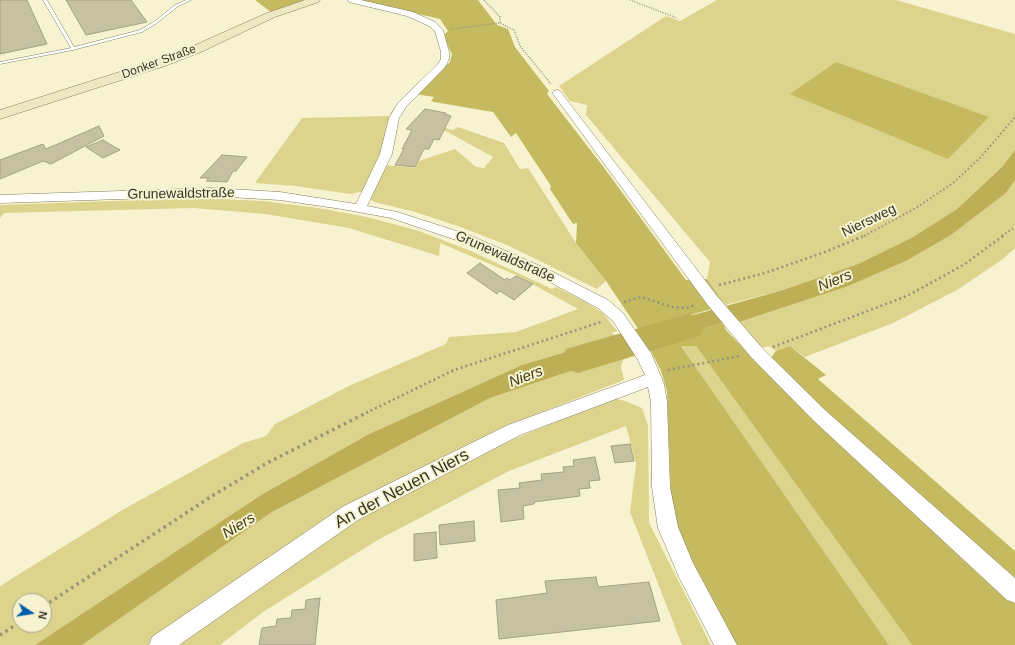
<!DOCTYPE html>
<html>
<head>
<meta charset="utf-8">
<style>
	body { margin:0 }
	#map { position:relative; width:1015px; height:645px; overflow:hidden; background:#f7f3d1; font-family:Helvetica,sans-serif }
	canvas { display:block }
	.north { position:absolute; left:12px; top:593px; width:40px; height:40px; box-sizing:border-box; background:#f7f3d1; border:1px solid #aba88e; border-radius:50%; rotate:102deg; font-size:11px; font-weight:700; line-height:16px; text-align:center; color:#39372a }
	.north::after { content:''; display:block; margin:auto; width:14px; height:18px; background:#005fac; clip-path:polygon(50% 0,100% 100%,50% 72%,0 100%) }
</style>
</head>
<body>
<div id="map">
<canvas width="1015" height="645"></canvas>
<div class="north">N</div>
</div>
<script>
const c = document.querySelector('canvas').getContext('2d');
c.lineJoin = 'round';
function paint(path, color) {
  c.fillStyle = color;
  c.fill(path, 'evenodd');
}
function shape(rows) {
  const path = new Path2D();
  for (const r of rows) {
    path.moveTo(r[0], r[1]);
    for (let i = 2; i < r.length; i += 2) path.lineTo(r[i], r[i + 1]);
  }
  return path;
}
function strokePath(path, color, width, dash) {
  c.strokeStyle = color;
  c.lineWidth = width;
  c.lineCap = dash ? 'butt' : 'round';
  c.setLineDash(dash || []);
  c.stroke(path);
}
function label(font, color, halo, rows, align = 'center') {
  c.font = font + ' Helvetica,sans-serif';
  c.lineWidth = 4;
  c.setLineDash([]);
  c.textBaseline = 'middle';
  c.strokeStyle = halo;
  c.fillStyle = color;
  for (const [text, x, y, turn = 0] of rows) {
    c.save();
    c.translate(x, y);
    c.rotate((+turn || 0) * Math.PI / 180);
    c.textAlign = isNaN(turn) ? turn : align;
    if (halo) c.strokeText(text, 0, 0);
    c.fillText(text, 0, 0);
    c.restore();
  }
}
paint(shape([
	[717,0,896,0,1015,34,1015,150,1002,167,957,209,913,237,858,264,780,291,725,305,707,279,710,262,586,115,587,105,570,101,559,86,666,16,680,21],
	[441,64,400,105,383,151,364,191,350,194,296,186,255,183,302,118,390,116,391,112,411,90],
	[441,127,453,130,458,127,504,143,520,169,528,168,576,243,606,281,597,289,507,245,458,226,412,211,374,202,369,198,385,165,415,168,419,161,455,149,476,167,484,168,493,157,442,129],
	[1015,180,1015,248,1003,259,957,290,893,323,805,357,790,346,776,351,769,346,761,348,739,322,846,287,906,261,951,235,1006,193],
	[200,198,263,201,318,208,367,217,419,231,471,251,552,289,556,287,586,302,603,313,617,331,612,333,616,337,522,365,369,434,261,495,35,645,0,645,0,586,124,509,243,443,266,436,275,424,351,385,446,344,449,337,516,332,578,309,516,275,440,243,439,256,349,228,265,214,194,208,4,213,0,218,0,205],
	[20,601,44,601,44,625,20,625],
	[681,346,696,346,912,645,889,645],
	[625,353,621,367,624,380,501,428,352,505,215,596,148,645,82,645,272,512,490,398],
	[613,398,625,401,642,408,648,426,649,523,711,645,682,645,630,512,636,464,626,426,509,471,376,541,263,612,220,645,174,645,339,528,454,464]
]), '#dcd38c');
paint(shape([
	[255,0,306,0,271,12],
	[358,0,478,0,497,25,508,29,515,47,549,91,547,94,605,169,686,280,707,279,725,305,639,330,606,281,576,243,577,223,573,224,550,189,551,186,516,133,511,137,493,112,434,102,431,101,434,97,415,94,450,62,452,54,445,40,444,35,448,31,440,19],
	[836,62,989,117,948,159,790,94],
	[723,323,726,330,754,359,946,541,1015,604,1015,645,912,645,696,346,681,346,889,645,736,645,672,526,667,391,661,371,648,345],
	[790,346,826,375,818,379,1015,551,1015,579,775,369,770,359,776,351]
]), '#c6ba61');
paint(shape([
	[1015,150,1015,180,1006,193,951,235,906,261,846,287,739,322,723,323,648,345,639,330,780,291,858,264,913,237,957,209,1002,167],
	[616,337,625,353,490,398,272,512,82,645,35,645,261,495,369,434,522,365]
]), '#bcaf56');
paint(shape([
	[688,314,700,318,705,327,700,336,578,373,566,369,561,359,566,349,688,314]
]), '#bcaf56');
const building = shape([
	[0,0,27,0,47,44,0,54,0,0],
	[66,0,131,0,147,22,86,35,66,0],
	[425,109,446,113,445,114,451,116,439,140,434,139,429,149,424,149,415,167,395,165,404,149,402,149,412,130,406,129,425,109],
	[99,126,104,136,51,164,43,161,0,179,0,160,43,144,46,149,99,126],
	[103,140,108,143,120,150,103,158,86,147,103,140],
	[222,155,247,157,236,171,233,171,227,182,206,181,209,178,200,178,222,155],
	[480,263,505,280,507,278,510,280,516,276,533,284,514,300,500,291,497,294,467,273,480,263],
	[630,444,634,461,615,463,611,446,630,444],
	[595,457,600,480,589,481,590,488,579,489,580,496,534,502,534,504,523,506,524,519,501,522,498,490,520,488,519,483,542,480,541,474,564,472,563,467,574,466,573,460,595,457],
	[474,521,475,541,440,545,439,525,474,521],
	[436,532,437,558,414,561,414,534,436,532],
	[596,577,598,587,649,582,660,621,499,639,496,600,547,593,545,581,596,577],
	[320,598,315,645,259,645,262,628,276,626,277,619,291,618,292,610,305,609,306,600,320,598]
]);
paint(building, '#c6c2a1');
strokePath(building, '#a5a182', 1);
const lane = shape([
	[43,0,47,0,74,47,140,30,155,21,175,5,186,0,191,0,177,7,157,23,142,32,73,50,0,64,0,62,71,48,43,0]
]);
const street = shape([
	[348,0,361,0,413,12,435,22,443,30,449,52,449,59,445,67,406,107,399,118,392,154,367,206,397,212,469,235,545,268,608,300,623,313,651,353,664,384,667,402,670,487,678,527,693,563,737,645,714,645,679,577,658,528,652,487,651,402,648,387,520,435,358,520,179,645,149,645,152,637,344,506,508,425,645,375,638,360,613,321,598,308,535,274,459,241,391,218,342,209,280,200,212,196,0,203,0,195,212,188,280,192,356,204,380,154,389,118,398,103,438,64,441,59,441,52,435,31,429,26,407,16,349,2,348,0],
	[557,90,560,91,717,296,763,349,825,410,1015,578,1015,603,1007,600,813,420,751,357,707,304,554,95,552,93,554,91,557,90]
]);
const secondary = shape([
	[305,0,320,0,319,2,275,17,201,52,162,67,0,119,0,110,154,61,193,46,267,13,305,0]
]);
strokePath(lane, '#827e5f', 1);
strokePath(street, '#827e5f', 1);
strokePath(secondary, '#827e5f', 1);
strokePath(shape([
	[484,0,500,17,500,23],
	[630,0,677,18],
	[451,29,500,23,514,30,520,46,551,84]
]), '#97947c', 1.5, [1, 1.5]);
strokePath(shape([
	[864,236,916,208,953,183,981,157,1015,117],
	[1002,236,1015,227]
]), '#97947c', 2, [1.5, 2.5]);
strokePath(shape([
	[719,285,765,273,825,252,866,235],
	[624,302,641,297,672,307,686,308,696,305],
	[773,347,907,296,965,264,1004,235],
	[668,370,740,356],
	[366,413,454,370,601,322]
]), '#97947c', 2.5, [2, 3]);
strokePath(shape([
	[44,606,212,496,267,463,368,412],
	[0,635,20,622]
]), '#97947c', 3.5, [2.5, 4]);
paint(lane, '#fff');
paint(street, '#fff');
paint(secondary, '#ede8c2');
label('12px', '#39372a', '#f7f3d1', [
	["Donker Straße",159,62,-20]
]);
label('14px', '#39372a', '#f7f3d1', [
	["Grunewaldstraße",181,194,-1],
	["Niersweg",869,221,-26],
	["Grunewaldstraße",505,257,24]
]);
label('italic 15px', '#413c16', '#f7f3d1', [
	["Niers",835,281,-22],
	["Niers",526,377,-21],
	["Niers",239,526,-32]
]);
label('17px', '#39372a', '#f7f3d1', [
	["An der Neuen Niers",402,489,-28]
]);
</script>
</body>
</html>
